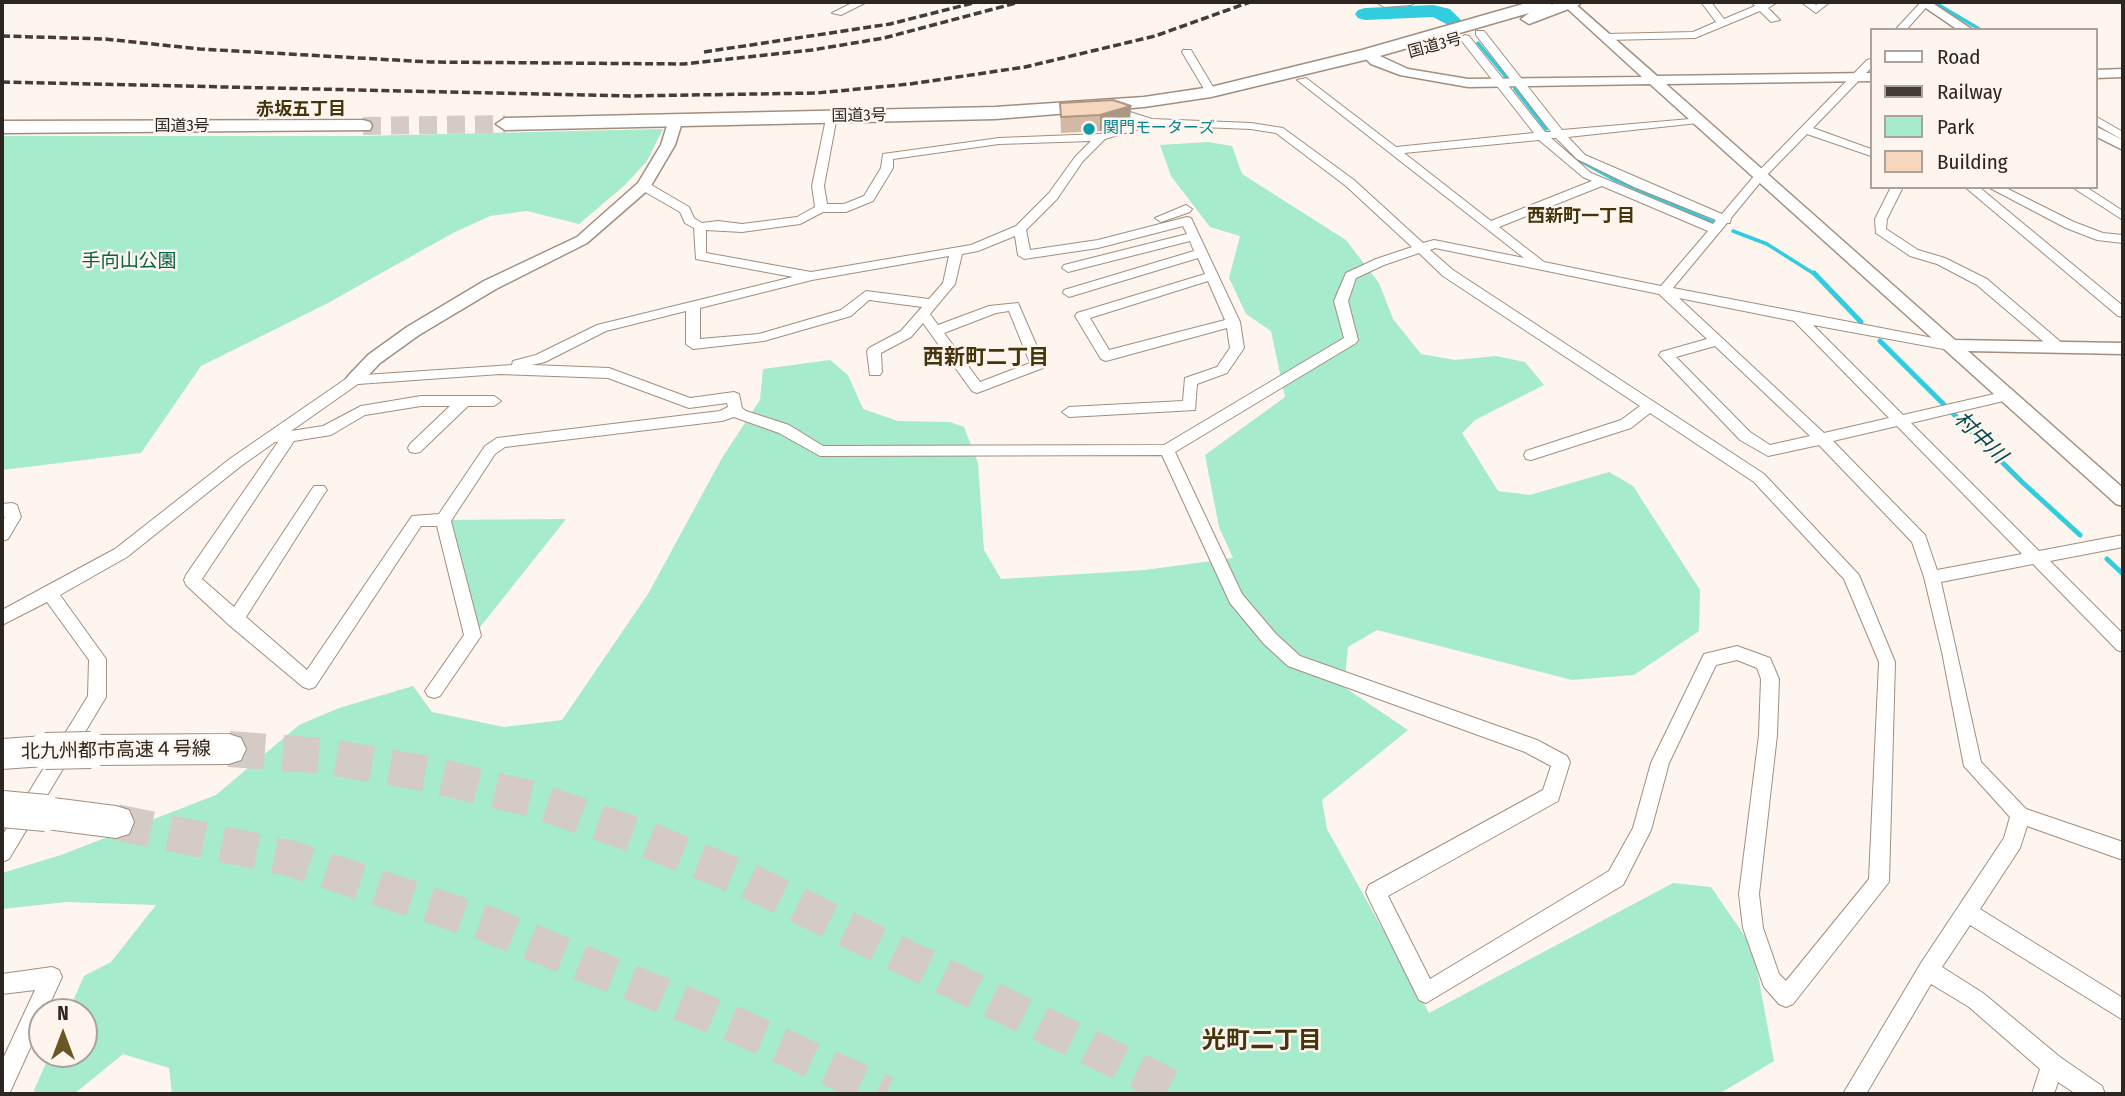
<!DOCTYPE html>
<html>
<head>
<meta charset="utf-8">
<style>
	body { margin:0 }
	#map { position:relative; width:2125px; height:1096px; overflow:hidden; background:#fef5ee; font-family:"Fira Sans Condensed",sans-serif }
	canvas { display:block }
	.frame { position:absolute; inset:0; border:4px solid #2d251f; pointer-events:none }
	.legend { position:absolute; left:1870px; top:28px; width:228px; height:161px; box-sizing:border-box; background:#fef5ee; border:2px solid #aaa29b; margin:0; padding:9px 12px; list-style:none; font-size:21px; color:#2d251f }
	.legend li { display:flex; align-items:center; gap:14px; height:35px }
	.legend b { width:35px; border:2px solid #aaa29b }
	.north { position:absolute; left:28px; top:998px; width:70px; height:70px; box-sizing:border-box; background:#fef5ee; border:2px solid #aaa29b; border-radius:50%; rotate:0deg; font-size:19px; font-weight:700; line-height:28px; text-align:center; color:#2d251f }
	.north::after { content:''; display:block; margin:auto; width:24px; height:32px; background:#6a5725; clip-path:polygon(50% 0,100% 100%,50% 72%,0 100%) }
</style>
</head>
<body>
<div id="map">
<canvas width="2125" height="1096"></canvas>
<div class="frame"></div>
<ul class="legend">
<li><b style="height:9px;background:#fff"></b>Road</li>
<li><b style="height:9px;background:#443c36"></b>Railway</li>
<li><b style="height:19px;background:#a6ebcb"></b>Park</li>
<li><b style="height:19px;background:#f6d6bd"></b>Building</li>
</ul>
<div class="north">N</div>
</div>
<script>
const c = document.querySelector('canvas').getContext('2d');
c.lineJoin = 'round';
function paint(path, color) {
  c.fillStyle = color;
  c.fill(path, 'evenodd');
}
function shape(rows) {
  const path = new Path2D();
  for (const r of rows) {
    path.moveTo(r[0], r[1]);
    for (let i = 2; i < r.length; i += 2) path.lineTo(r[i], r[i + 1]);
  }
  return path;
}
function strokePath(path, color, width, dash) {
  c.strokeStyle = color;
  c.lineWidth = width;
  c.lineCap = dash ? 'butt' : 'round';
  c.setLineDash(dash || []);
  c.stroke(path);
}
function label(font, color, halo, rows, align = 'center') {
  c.font = font + ' "Fira Sans Condensed","Noto Sans JP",sans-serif';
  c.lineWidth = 5;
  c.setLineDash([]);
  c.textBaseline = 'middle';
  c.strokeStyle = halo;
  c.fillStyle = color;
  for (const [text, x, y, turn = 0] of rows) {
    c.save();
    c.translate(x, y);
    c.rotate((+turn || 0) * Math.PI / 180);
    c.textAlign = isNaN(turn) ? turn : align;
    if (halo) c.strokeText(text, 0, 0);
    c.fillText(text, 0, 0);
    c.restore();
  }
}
paint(shape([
	[663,129,647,161,625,185,579,224,527,211,490,216,453,233,326,304,201,366,141,453,2,470,2,136,361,136],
	[1208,142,1232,146,1242,174,1346,240,1379,283,1393,319,1421,354,1455,360,1496,356,1525,362,1544,385,1475,420,1462,433,1498,491,1530,495,1609,472,1633,486,1700,590,1699,631,1634,675,1572,680,1377,630,1348,647,1344,687,1408,730,1322,800,1327,829,1429,1013,1673,883,1711,887,1753,948,1774,1061,1719,1094,172,1094,169,1068,123,1054,74,1094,35,1094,34,1090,50,1054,84,1054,84,1012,68,1012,84,976,111,962,156,905,66,902,2,909,2,873,61,855,216,795,299,725,339,708,413,686,432,712,504,727,562,720,648,594,722,458,760,400,763,369,830,360,848,375,863,409,898,421,950,422,964,427,978,463,984,550,1001,579,1145,570,1233,558,1219,527,1205,455,1285,397,1271,331,1246,314,1229,278,1240,236,1210,227,1171,176,1160,145],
	[566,519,473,636,443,520]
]), '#a6ebcb');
strokePath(shape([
	[1937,4,1981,30],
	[1478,43,1506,77],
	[1515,89,1546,129],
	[2095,124,2123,143],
	[1568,154,1615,180,1718,224],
	[1733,231,1767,244,1816,275]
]), '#31cdde', 3.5);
strokePath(shape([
	[1814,273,1861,322],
	[1880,341,2022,482,2080,535],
	[2107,559,2123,574]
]), '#31cdde', 5);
paint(shape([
	[1433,5,1450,9,1462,21,1459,25,1452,27,1433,17,1365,20,1358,18,1355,14,1358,10,1365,8,1433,5]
]), '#31cdde');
strokePath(shape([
	[363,126,505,124]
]), '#d4cbc5', 18, [18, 10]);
strokePath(shape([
	[229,749,324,756,428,774,532,799,638,836,749,881,1185,1094],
	[116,822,289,858,487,924,738,1026,886,1094]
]), '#d4cbc5', 36, [36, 18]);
const minor = shape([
	[854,2,867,2,841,15,832,13,854,2],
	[1381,2,1416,2,1411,5,1384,7,1379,4,1381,2],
	[1701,2,1711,2,1724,19,1755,6,1751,2,1778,2,1768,8,1780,20,1771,22,1760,11,1695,38,1607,40,1602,37,1607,34,1693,32,1716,22,1701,2],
	[1801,2,1812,2,1816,5,1819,2,1830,2,1816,13,1801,2],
	[1921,2,1931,2,1906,30,1895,30,1921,2],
	[1476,31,1484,31,1562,130,1702,118,1702,122,1698,123,1568,137,1585,155,1722,214,1755,175,1867,60,1871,59,1871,68,1813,128,1871,149,1871,156,1807,134,1763,179,1731,218,1730,223,1727,223,1673,288,1954,342,1956,345,1954,348,1949,350,1813,325,1903,415,2007,391,2012,393,2014,396,2012,399,1911,423,2039,551,2123,535,2123,547,2050,561,2123,634,2123,652,2117,650,2033,564,1941,582,1981,762,2026,809,2123,842,2123,860,2027,826,2020,848,1980,909,2123,998,2123,1020,1970,925,1942,967,1983,993,2060,1057,2102,1086,2105,1094,2076,1094,2058,1082,2054,1094,2032,1094,2040,1069,1969,1007,1931,984,1866,1094,1843,1094,1921,963,2004,838,2010,817,1964,766,1942,652,1924,577,1912,542,1819,445,1768,456,1740,440,1659,355,1661,352,1707,339,1659,294,1435,248,1430,250,1453,270,1764,474,1859,575,1895,662,1889,882,1793,1004,1786,1007,1779,1004,1764,987,1743,928,1739,894,1759,735,1761,679,1757,668,1737,660,1716,665,1669,763,1651,830,1623,885,1426,1003,1419,1000,1369,899,1366,892,1369,885,1543,790,1551,766,1525,752,1288,666,1264,644,1230,603,1162,455,820,456,779,433,734,417,722,421,505,447,495,454,451,521,481,636,440,696,434,698,428,696,425,691,464,635,437,526,421,526,315,687,309,689,303,687,229,625,186,585,184,580,186,575,278,442,275,442,241,466,127,557,60,595,106,659,106,697,9,859,2,862,2,836,88,696,89,660,47,602,2,625,2,610,115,549,231,458,350,376,512,365,513,361,536,355,597,325,793,277,696,259,694,228,685,223,680,212,640,189,640,183,648,183,689,207,694,218,702,223,718,221,742,224,797,217,815,207,812,186,827,114,837,116,824,186,827,204,844,204,864,196,881,168,883,154,999,138,1100,134,1140,122,1107,111,1107,107,1111,106,1152,119,1251,123,1283,128,1354,180,1423,243,1434,240,1524,258,1297,80,1306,78,1396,147,1534,133,1461,40,1460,38,1465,35,1469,36,1545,132,1551,132,1476,35,1476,31],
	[1152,125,1251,129,1276,133,1346,186,1412,247,1376,259,1346,273,1334,301,1344,338,1164,445,823,446,789,425,746,411,742,408,739,394,734,392,690,398,609,368,532,365,545,362,606,331,686,311,686,344,693,349,764,341,851,316,869,300,922,307,901,331,869,348,867,351,870,375,880,375,882,372,881,353,911,337,923,323,972,391,977,393,1043,368,1045,365,1018,303,989,306,938,325,930,314,955,284,962,254,978,251,1015,236,1018,255,1024,259,1098,248,1183,226,1187,234,1064,265,1062,268,1068,272,1190,241,1194,251,1064,290,1063,293,1069,297,1198,258,1205,274,1077,313,1075,316,1101,359,1106,361,1227,328,1230,348,1217,367,1185,378,1183,401,1069,407,1062,412,1069,417,1195,410,1197,384,1227,373,1244,348,1240,322,1191,218,1187,217,1098,240,1030,250,1026,230,1057,199,1083,161,1105,139,1152,125],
	[1551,138,1556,138,1577,159,1634,187,1716,220,1713,224,1591,173,1551,138],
	[1539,140,1583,177,1592,181,1491,221,1404,153,1539,140],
	[1091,141,1075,157,1049,193,1016,226,971,245,811,272,706,253,706,230,742,232,800,224,823,212,846,212,873,201,893,168,893,159,999,144,1091,141],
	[1602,186,1708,231,1661,286,1544,262,1499,227,1602,186],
	[1419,253,1443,276,1640,406,1621,420,1526,451,1524,455,1526,459,1531,460,1631,428,1650,413,1754,482,1844,579,1879,662,1869,879,1786,981,1779,974,1763,928,1759,894,1777,735,1779,679,1770,658,1737,646,1704,654,1651,763,1633,828,1609,871,1430,979,1388,896,1558,801,1570,762,1567,756,1537,740,1300,656,1276,634,1242,594,1175,452,1356,343,1358,340,1348,301,1356,278,1384,265,1419,253],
	[949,256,943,283,929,299,866,291,841,310,759,334,700,339,700,308,812,280,949,256],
	[1208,281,1225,320,1109,350,1090,318,1208,281],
	[1679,298,1794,321,1889,418,1824,433,1679,298],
	[1009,311,1030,363,980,382,944,333,996,313,1009,311],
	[1715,346,1810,436,1770,445,1750,432,1676,357,1715,346],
	[500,374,608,378,689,408,727,403,728,407,720,411,497,438,485,446,439,514,412,516,307,670,246,617,324,494,327,490,324,486,314,486,234,607,202,579,294,441,331,435,365,415,421,406,450,406,410,444,408,448,410,452,415,453,420,452,468,406,494,406,501,401,494,396,421,396,361,406,323,426,291,431,358,384,500,374],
	[1897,426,2022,554,1937,570,1925,535,1833,441,1897,426],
	[1183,50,1191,50,1216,92,1215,94,1207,94,1182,52,1183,50],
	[2095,116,2123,132,2123,140,2095,124,2095,116],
	[1891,187,1903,187,1887,219,1886,229,1918,250,1945,258,1987,279,2062,343,2064,346,2062,349,2052,349,1977,285,1937,264,1910,256,1876,233,1875,219,1891,187],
	[1965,187,1979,187,2123,306,2123,317,2118,316,1965,187],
	[1988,187,2004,187,2074,222,2103,233,2123,235,2123,243,2097,240,2066,228,1988,187],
	[2072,187,2086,187,2123,211,2123,220,2072,187],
	[1186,205,1192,209,1190,212,1161,222,1155,218,1186,205],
	[12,503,17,505,21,517,8,539,2,541,2,522,5,517,2,516,2,504,12,503],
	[52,967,59,970,62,977,46,1012,42,1012,42,1022,10,1092,2,1094,2,1061,35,990,2,994,2,974,52,967]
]);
const tertiary = shape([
	[1560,2,1573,2,1657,76,1871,73,1871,81,1666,84,1955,340,2123,343,2123,354,1968,351,2123,488,2123,506,2116,504,1650,84,1468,87,1400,75,1371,64,1361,54,1367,50,1408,69,1468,79,1642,77,1560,2],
	[1917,2,1931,2,1973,30,1958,30,1917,2],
	[2123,69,2123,77,2095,78,2095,70,2123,69],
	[676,115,683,119,675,145,649,189,587,243,496,289,419,335,380,363,361,383,349,383,346,379,349,375,368,355,407,327,484,281,577,237,638,183,661,145,669,119,676,115],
	[2095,126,2123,140,2123,150,2095,136,2095,126]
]);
const trunk = shape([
	[1530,2,1553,2,1551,5,1559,2,1581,2,1579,5,1529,24,1521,19,1529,13,1373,58,1211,97,1144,107,995,119,505,130,496,124,505,118,995,107,1144,97,1211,87,1362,50,1530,2],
	[363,120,370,122,372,126,370,130,2,133,2,121,363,120]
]);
const motorway = shape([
	[229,734,241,738,246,749,241,760,229,764,91,765,79,761,74,750,79,739,91,735,229,734],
	[45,736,57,740,62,751,57,762,45,766,2,769,2,739,45,736],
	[46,797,116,806,129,810,134,822,129,834,116,838,46,829,34,824,28,813,34,802,46,797]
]);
strokePath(minor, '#a28e7e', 2);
strokePath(tertiary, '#a28e7e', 3);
strokePath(trunk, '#a28e7e', 3);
strokePath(motorway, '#a28e7e', 2);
paint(minor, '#fff');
paint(tertiary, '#fff');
paint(trunk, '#fff');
paint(motorway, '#fff');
strokePath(shape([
	[2,36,105,39,200,49,430,62,684,64,812,50,884,38,1020,2],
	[704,52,890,24,977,2],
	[2,82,629,96,817,93,910,84,1025,67,1155,36,1250,2]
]), '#443c36', 3.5, [8, 3.5]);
const motorwayBridge = shape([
	[45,751,91,750],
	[2,809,46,813]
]);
strokePath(motorwayBridge, '#a28e7e', 38, []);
strokePath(motorwayBridge, '#fff', 36);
paint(shape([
	[1060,103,1130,122,1100,131,1061,133]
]), '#d4b8a3');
paint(shape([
	[1131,106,1130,122,1100,131,1100,115]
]), '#ac9684');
const building = shape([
	[1113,100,1131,106,1100,115,1061,117,1060,103,1113,100]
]);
paint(building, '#f6d6bd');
strokePath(building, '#ac9684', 2);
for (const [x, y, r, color] of [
	[1089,129,7,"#0f9aa8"]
]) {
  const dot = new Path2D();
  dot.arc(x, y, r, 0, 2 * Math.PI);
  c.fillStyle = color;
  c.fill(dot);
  strokePath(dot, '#fef5ee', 2.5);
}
label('16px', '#2d251f', '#fef5ee', [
	["国道3号",1435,46,-15],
	["国道3号",859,116,-1],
	["国道3号",182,127]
]);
label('16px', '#0d838f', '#fef5ee', [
	["関門モーターズ",1103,129]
], 'left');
label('bold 18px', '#44350c', '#fef5ee', [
	["赤坂五丁目",301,110],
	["西新町一丁目",1581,217]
]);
label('19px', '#076346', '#fef5ee', [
	["手向山公園",129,262]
]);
label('19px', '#2d251f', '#fef5ee', [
	["北九州都市高速４号線",116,751,-1]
]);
label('bold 21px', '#44350c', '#fef5ee', [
	["西新町二丁目",986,358]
]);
label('italic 21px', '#02474e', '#fef5ee', [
	["村中川",1980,438,44]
]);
label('bold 24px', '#44350c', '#fef5ee', [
	["光町二丁目",1262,1041]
]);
</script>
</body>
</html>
